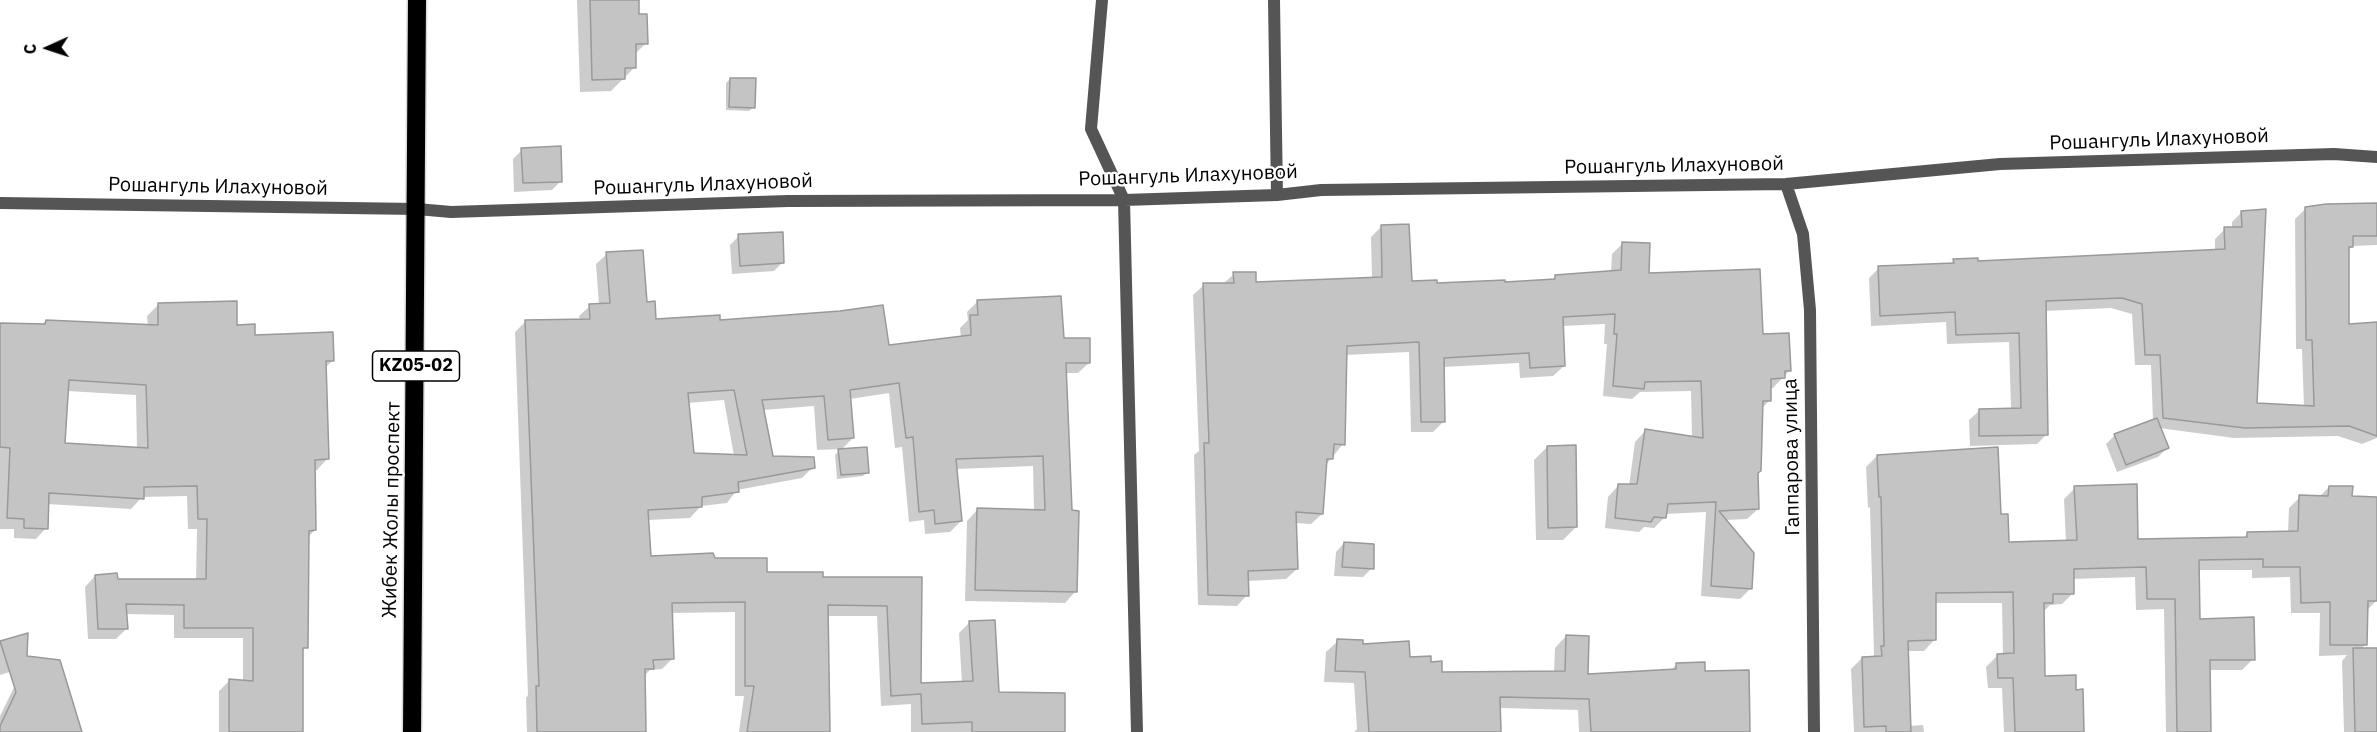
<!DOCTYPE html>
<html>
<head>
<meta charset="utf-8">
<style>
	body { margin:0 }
	#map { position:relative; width:2377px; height:732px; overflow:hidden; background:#fff; font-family:"IBM Plex Sans",sans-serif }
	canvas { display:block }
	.north { position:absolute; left:18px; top:18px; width:60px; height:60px; -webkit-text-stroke:4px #fff; paint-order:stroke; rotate:267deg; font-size:16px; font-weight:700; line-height:24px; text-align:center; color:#000 }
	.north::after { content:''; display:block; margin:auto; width:21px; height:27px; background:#000; clip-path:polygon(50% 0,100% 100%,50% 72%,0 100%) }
</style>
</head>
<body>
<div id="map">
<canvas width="2377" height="732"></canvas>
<div class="north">С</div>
</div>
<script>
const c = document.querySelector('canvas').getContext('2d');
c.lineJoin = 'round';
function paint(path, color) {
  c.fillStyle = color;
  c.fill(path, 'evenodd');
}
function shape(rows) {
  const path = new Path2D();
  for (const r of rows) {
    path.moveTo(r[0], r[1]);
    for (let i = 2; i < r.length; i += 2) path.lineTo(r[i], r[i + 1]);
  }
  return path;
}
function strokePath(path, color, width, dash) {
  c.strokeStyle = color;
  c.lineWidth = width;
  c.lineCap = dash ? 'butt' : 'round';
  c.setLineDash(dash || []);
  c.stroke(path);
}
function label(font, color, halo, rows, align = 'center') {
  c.font = font + ' "IBM Plex Sans",sans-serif';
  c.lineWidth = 4.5;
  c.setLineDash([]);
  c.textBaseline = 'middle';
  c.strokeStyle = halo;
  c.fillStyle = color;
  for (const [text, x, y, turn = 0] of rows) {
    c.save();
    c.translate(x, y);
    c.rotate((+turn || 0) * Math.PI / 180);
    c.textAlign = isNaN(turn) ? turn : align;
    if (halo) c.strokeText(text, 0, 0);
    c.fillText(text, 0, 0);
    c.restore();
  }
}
paint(shape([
	[577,0,637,0,638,16,646,43,634,55,635,67,611,91,580,92],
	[730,79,754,107,749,111,726,110,726,83],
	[522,150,561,181,552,190,514,192,513,159],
	[2377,205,2377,245,2353,246,2347,251,2347,325,2377,323,2377,438,2362,444,2338,436,2234,438,2159,428,2167,448,2158,457,2117,472,2106,444,2115,435,2153,421,2151,365,2135,365,2132,314,2111,308,2044,311,2047,434,2037,444,1970,446,1969,420,1980,410,2011,409,2009,342,1947,344,1946,322,1871,326,1869,278,1879,268,1950,264,1954,260,1976,263,2215,251,2215,239,2225,229,2232,229,2232,222,2242,212,2255,405,2304,407,2302,349,2296,349,2295,219,2306,208],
	[1381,227,1410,282,1435,285,1550,281,1556,276,1611,272,1612,254,1623,243,1647,274,1761,335,1789,371,1773,388,1769,388,1770,400,1761,409,1756,474,1758,509,1747,519,1725,520,1751,588,1740,599,1701,596,1706,512,1665,514,1665,517,1654,528,1644,527,1639,532,1605,528,1608,497,1618,486,1629,486,1635,442,1645,431,1692,438,1691,391,1640,392,1632,399,1603,396,1607,344,1604,344,1605,324,1562,326,1564,366,1553,376,1520,378,1519,363,1443,367,1444,421,1433,432,1411,432,1409,352,1345,355,1343,444,1325,466,1322,514,1311,524,1295,523,1297,569,1286,579,1247,581,1247,595,1237,606,1198,605,1194,455,1199,451,1193,295,1204,285,1223,284,1234,274,1255,284,1372,279,1371,237],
	[739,236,783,262,774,271,732,274,730,245],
	[607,254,645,303,655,320,719,321,887,346,961,338,960,328,968,320,967,312,978,301,1063,340,1089,363,1078,373,1065,373,1075,592,1065,603,965,601,967,521,977,510,1034,511,1033,466,956,469,961,521,950,532,925,534,924,520,909,522,902,447,895,448,889,393,850,399,853,438,840,451,867,472,863,476,837,479,835,455,841,449,817,450,814,406,763,410,772,457,813,467,802,478,737,490,727,503,701,506,690,518,647,520,649,557,714,560,766,573,821,578,920,579,920,684,962,683,959,633,970,622,997,693,1063,732,911,732,911,704,881,706,877,616,826,616,829,732,739,732,744,696,735,696,735,612,671,613,673,658,662,669,650,670,644,676,644,732,527,732,526,698,528,695,515,332,526,321,580,320,579,316,590,306,599,305,596,264],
	[724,400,734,456,692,455,687,403],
	[158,305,236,326,254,336,333,360,325,368,327,459,317,470,314,470,315,530,308,537,306,647,302,652,301,732,219,732,219,691,230,680,243,682,243,638,174,638,174,615,126,614,127,628,116,639,88,639,85,587,95,576,117,581,196,581,197,529,188,529,187,496,142,497,131,509,47,504,46,528,36,539,14,538,14,529,0,529,0,324,42,325,46,321,148,326,147,316],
	[67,391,136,395,137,449,64,444],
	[1547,447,1576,527,1563,540,1536,540,1534,460],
	[1877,456,2000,515,2008,544,2066,542,2064,499,2075,488,2137,540,2243,538,2247,534,2288,533,2289,508,2300,497,2319,497,2329,487,2351,497,2377,498,2377,600,2366,611,2366,644,2361,649,2377,649,2377,732,2344,732,2342,661,2347,655,2319,656,2320,613,2291,613,2290,577,2252,578,2252,570,2197,570,2198,620,2253,659,2242,670,2209,670,2209,732,2166,732,2164,609,2136,610,2135,577,2072,579,2073,593,2062,604,2050,605,2043,612,2044,678,2074,691,2082,732,2004,732,2002,688,1988,688,1986,667,1998,655,2003,655,2002,603,1934,603,1935,639,1924,651,1907,651,1910,726,1923,725,1924,732,1854,732,1851,669,1862,658,1871,658,1874,655,1870,507,1868,508,1866,467],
	[1344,543,1372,568,1363,577,1334,576,1336,552],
	[26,635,16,670,0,675,0,643],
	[1566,636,1587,675,1670,671,1677,664,1704,673,1749,732,1579,732,1578,710,1499,708,1499,732,1354,732,1357,729,1354,683,1324,682,1326,652,1338,641,1430,663,1441,674,1554,673,1555,648],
	[23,669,81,732,0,732,0,716]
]), '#0003');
const building = shape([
	[590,0,639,0,639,14,647,14,648,44,636,44,636,68,625,68,625,79,592,80,590,0],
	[730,78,756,78,755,108,729,107,730,78],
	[561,146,562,182,523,183,521,148,561,146],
	[2377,203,2377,236,2353,236,2353,247,2349,247,2349,324,2377,322,2377,436,2349,426,2245,428,2163,418,2160,355,2145,355,2142,304,2122,298,2046,301,2048,435,1979,436,1979,409,2021,408,2019,333,1956,335,1955,312,1880,316,1878,266,1954,263,1953,259,1978,258,1978,261,2225,249,2224,227,2242,227,2241,211,2266,209,2257,403,2314,406,2312,340,2306,340,2305,207,2326,204,2377,203],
	[1409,224,1412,281,1437,280,1437,283,1505,280,1505,282,1555,279,1555,275,1621,270,1622,242,1650,243,1649,273,1760,269,1763,334,1789,333,1791,371,1785,371,1785,378,1771,379,1771,401,1763,401,1761,471,1758,473,1759,509,1719,511,1754,553,1752,589,1711,586,1716,502,1668,504,1666,518,1654,517,1651,522,1615,518,1618,484,1637,484,1645,429,1703,438,1701,381,1645,382,1644,389,1613,386,1617,334,1614,334,1615,314,1563,317,1565,366,1530,368,1529,353,1444,358,1445,422,1421,422,1419,342,1347,346,1345,445,1334,444,1333,459,1327,459,1323,514,1296,512,1298,569,1248,571,1249,596,1208,595,1204,443,1209,443,1203,283,1234,283,1233,272,1256,272,1256,282,1382,277,1381,225,1409,224],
	[783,232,784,263,740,266,738,234,783,232],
	[643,250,647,302,655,301,656,319,720,315,720,320,840,311,883,305,889,345,971,335,970,315,978,315,977,300,1061,296,1064,338,1090,338,1090,363,1066,363,1072,510,1079,511,1077,592,975,590,977,508,1045,510,1043,456,956,459,962,521,935,524,934,510,919,512,913,437,906,438,899,383,850,390,854,438,828,440,824,396,762,400,773,456,814,457,815,468,738,482,739,492,702,497,702,507,648,510,651,556,713,553,715,558,767,558,767,572,823,572,823,577,922,577,921,683,973,681,969,621,995,620,999,692,1065,693,1065,732,972,732,972,722,922,724,921,694,891,696,887,606,828,605,830,732,747,732,754,686,745,686,745,602,672,603,674,659,653,660,654,669,645,669,646,732,537,732,536,686,539,686,525,320,590,319,589,304,610,303,606,252,643,250],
	[734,390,747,455,694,453,688,393,734,390],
	[237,301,237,325,255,324,255,335,333,332,334,361,326,361,329,459,315,460,316,530,309,531,308,648,303,648,303,732,229,732,229,679,253,681,253,628,184,628,184,605,126,604,128,629,98,629,95,575,117,573,118,579,206,579,207,519,198,519,197,486,144,487,144,499,49,493,48,529,24,528,24,519,7,518,10,448,0,447,0,323,45,324,46,320,158,325,158,303,237,301],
	[69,380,146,385,148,448,65,443,69,380],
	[2157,418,2169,448,2126,465,2114,434,2157,418],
	[1576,445,1577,527,1548,528,1547,446,1576,445],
	[867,447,869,473,841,475,838,449,867,447],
	[1998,447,2001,514,2008,514,2009,542,2077,540,2074,486,2137,484,2138,539,2247,537,2247,532,2298,531,2299,495,2328,496,2329,486,2353,486,2352,496,2377,497,2377,601,2368,601,2367,645,2330,645,2330,602,2301,603,2300,567,2263,567,2263,559,2199,560,2200,619,2254,617,2255,660,2210,660,2211,732,2177,732,2175,599,2147,599,2146,567,2074,569,2074,594,2053,594,2053,603,2044,603,2045,676,2076,675,2076,690,2083,689,2084,732,2015,732,2013,678,1998,678,1997,654,2014,653,2013,592,1936,593,1936,640,1908,641,1911,732,1886,732,1886,726,1864,727,1862,657,1882,656,1881,646,1884,646,1881,497,1879,497,1877,455,1998,447],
	[1344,542,1374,544,1374,569,1342,567,1344,542],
	[28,633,27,656,60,660,82,732,0,732,0,726,16,692,0,641,28,633],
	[1566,635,1589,636,1588,674,1676,669,1676,663,1705,662,1705,671,1749,670,1750,732,1591,732,1589,699,1500,697,1501,732,1369,732,1365,672,1335,671,1337,639,1363,640,1363,644,1409,641,1410,657,1431,656,1431,662,1442,661,1442,672,1565,671,1566,635],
	[2353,648,2377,648,2377,732,2355,732,2353,648]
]);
paint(building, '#c4c4c4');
strokePath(building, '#999', 1.5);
const highway = shape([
	[412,732,417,0]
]);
strokePath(highway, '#dbdbdb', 21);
strokePath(shape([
	[1102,0,1091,129,1124,200]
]), '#555', 12);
strokePath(shape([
	[1274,0,1277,195],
	[1786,184,1803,234,1810,310,1814,732],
	[1124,200,1137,732],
	[0,203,417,209,451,212,788,201,1124,200,1277,195,1321,190,1786,184,2000,164,2334,154,2377,157]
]), '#555', 12);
strokePath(highway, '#000', 18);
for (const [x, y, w] of [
	[416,366,87]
]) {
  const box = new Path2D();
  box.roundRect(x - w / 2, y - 15, w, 30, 4.5);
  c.fillStyle = '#fff';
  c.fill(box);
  strokePath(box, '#000', 1.5);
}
label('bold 18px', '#000', null, [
	["KZ05-02",416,366]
]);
label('20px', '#000', '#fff', [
	["Рошангуль Илахуновой",2159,140,-2],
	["Рошангуль Илахуновой",1674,166,-1],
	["Рошангуль Илахуновой",1188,176,-2],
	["Рошангуль Илахуновой",703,185,-2],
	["Рошангуль Илахуновой",218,187,1],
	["Гаппарова улица",1792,457,-91],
	["Жибек Жолы проспект",392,510,-89]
]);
</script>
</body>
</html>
